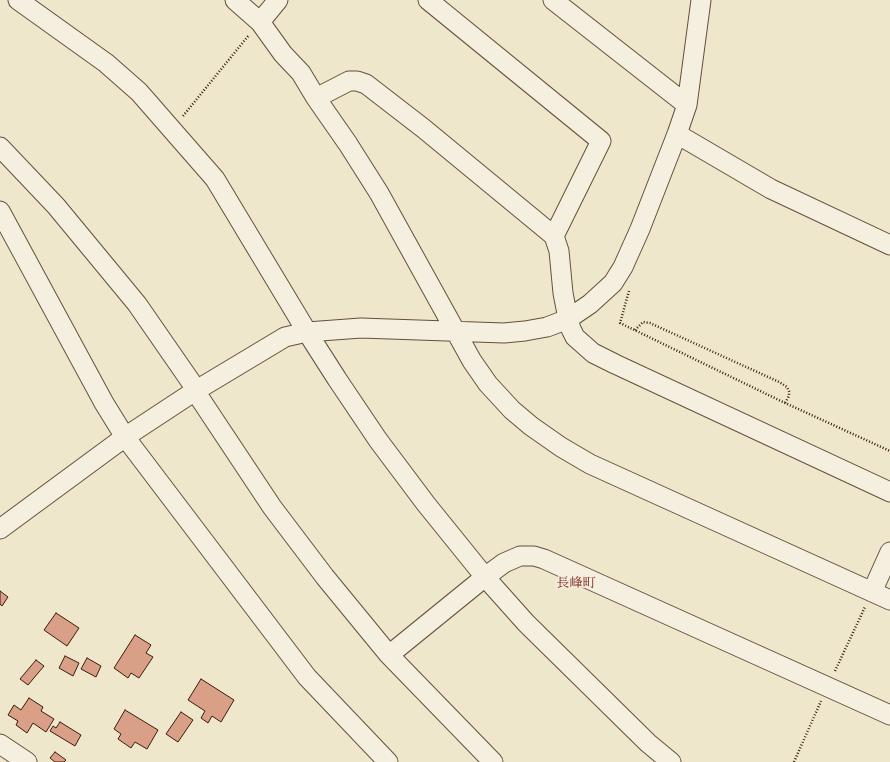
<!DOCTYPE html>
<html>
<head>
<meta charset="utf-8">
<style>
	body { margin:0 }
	canvas { display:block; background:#eee7cc }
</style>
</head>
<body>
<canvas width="890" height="762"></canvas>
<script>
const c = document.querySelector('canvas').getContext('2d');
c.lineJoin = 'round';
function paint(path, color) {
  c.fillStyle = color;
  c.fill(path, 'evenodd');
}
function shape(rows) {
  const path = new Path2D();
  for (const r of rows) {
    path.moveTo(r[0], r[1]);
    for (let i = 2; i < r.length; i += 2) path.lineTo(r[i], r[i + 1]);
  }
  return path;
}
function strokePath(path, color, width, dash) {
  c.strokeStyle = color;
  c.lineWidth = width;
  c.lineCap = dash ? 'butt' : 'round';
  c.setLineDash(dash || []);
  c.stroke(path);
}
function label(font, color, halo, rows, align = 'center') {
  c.font = font + ' Vollkorn,"Noto Serif JP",serif';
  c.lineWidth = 3;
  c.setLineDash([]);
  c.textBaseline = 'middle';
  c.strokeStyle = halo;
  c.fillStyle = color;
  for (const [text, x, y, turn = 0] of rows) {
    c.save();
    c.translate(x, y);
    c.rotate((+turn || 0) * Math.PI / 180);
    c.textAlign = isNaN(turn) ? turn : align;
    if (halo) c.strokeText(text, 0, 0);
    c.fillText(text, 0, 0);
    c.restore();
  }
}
const building = shape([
	[0,591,8,597,2,606,0,604,0,591],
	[56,613,79,628,67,646,44,630,56,613],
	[135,635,151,645,146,653,153,657,139,678,131,673,128,678,114,668,135,635],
	[65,656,79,663,73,676,59,668,65,656],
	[87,658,101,666,96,677,81,669,87,658],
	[36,660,44,666,28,685,20,679,36,660],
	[201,679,234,700,221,722,212,716,208,723,201,718,205,711,188,700,201,679],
	[29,698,43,707,41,711,54,719,46,732,33,723,27,733,16,725,18,721,8,715,14,705,21,710,29,698],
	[125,710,158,730,147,749,135,742,131,748,118,739,121,734,114,729,125,710],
	[181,712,193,720,178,742,166,734,181,712],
	[60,722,81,735,75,746,50,731,53,726,56,728,60,722],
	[55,752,66,760,64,762,55,762,50,758,55,752]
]);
paint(building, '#d99f87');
strokePath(building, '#3a1c0c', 1);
const minor = shape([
	[18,0,106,63,139,92,215,179,307,332,337,379,378,440,426,504,485,577,526,623,648,743,671,762],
	[235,0,260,22,283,54,301,73,316,98,348,144,379,193,472,361,488,384,512,410,531,426,561,447,590,464,890,600],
	[428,0,601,141,554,236,559,251,563,293,568,319,571,329,575,337,593,353,615,364,890,492],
	[553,0,687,105],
	[260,22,278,0],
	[316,98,349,81,357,81,366,84,423,128,554,236],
	[677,134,771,189,890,245],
	[0,147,56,206,137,304,191,382,195,391,272,507,325,577,389,655,493,762],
	[0,211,104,403,125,437,307,677,388,762],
	[0,529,125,437,195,391,285,337,307,332,361,328,504,333,525,331,547,327,568,319,590,304,613,283,623,267,640,229,677,134,687,105,701,0],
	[872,592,890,552],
	[389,655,485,577,504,563,520,556,534,556,544,559,890,715],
	[0,744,27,762]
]);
strokePath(minor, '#674f3c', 21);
strokePath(shape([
	[183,116,249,35],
	[629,291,620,323,785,403,890,451],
	[635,330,643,322,650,323,779,382,787,387,789,391,789,396,785,403],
	[835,671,865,607],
	[794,762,821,701]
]), '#3a1c0c', 2.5, [1, 2]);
strokePath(minor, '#f4efde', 19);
label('13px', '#7a1f14', '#f4efde', [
	["長峰町",576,585]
]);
</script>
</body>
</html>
